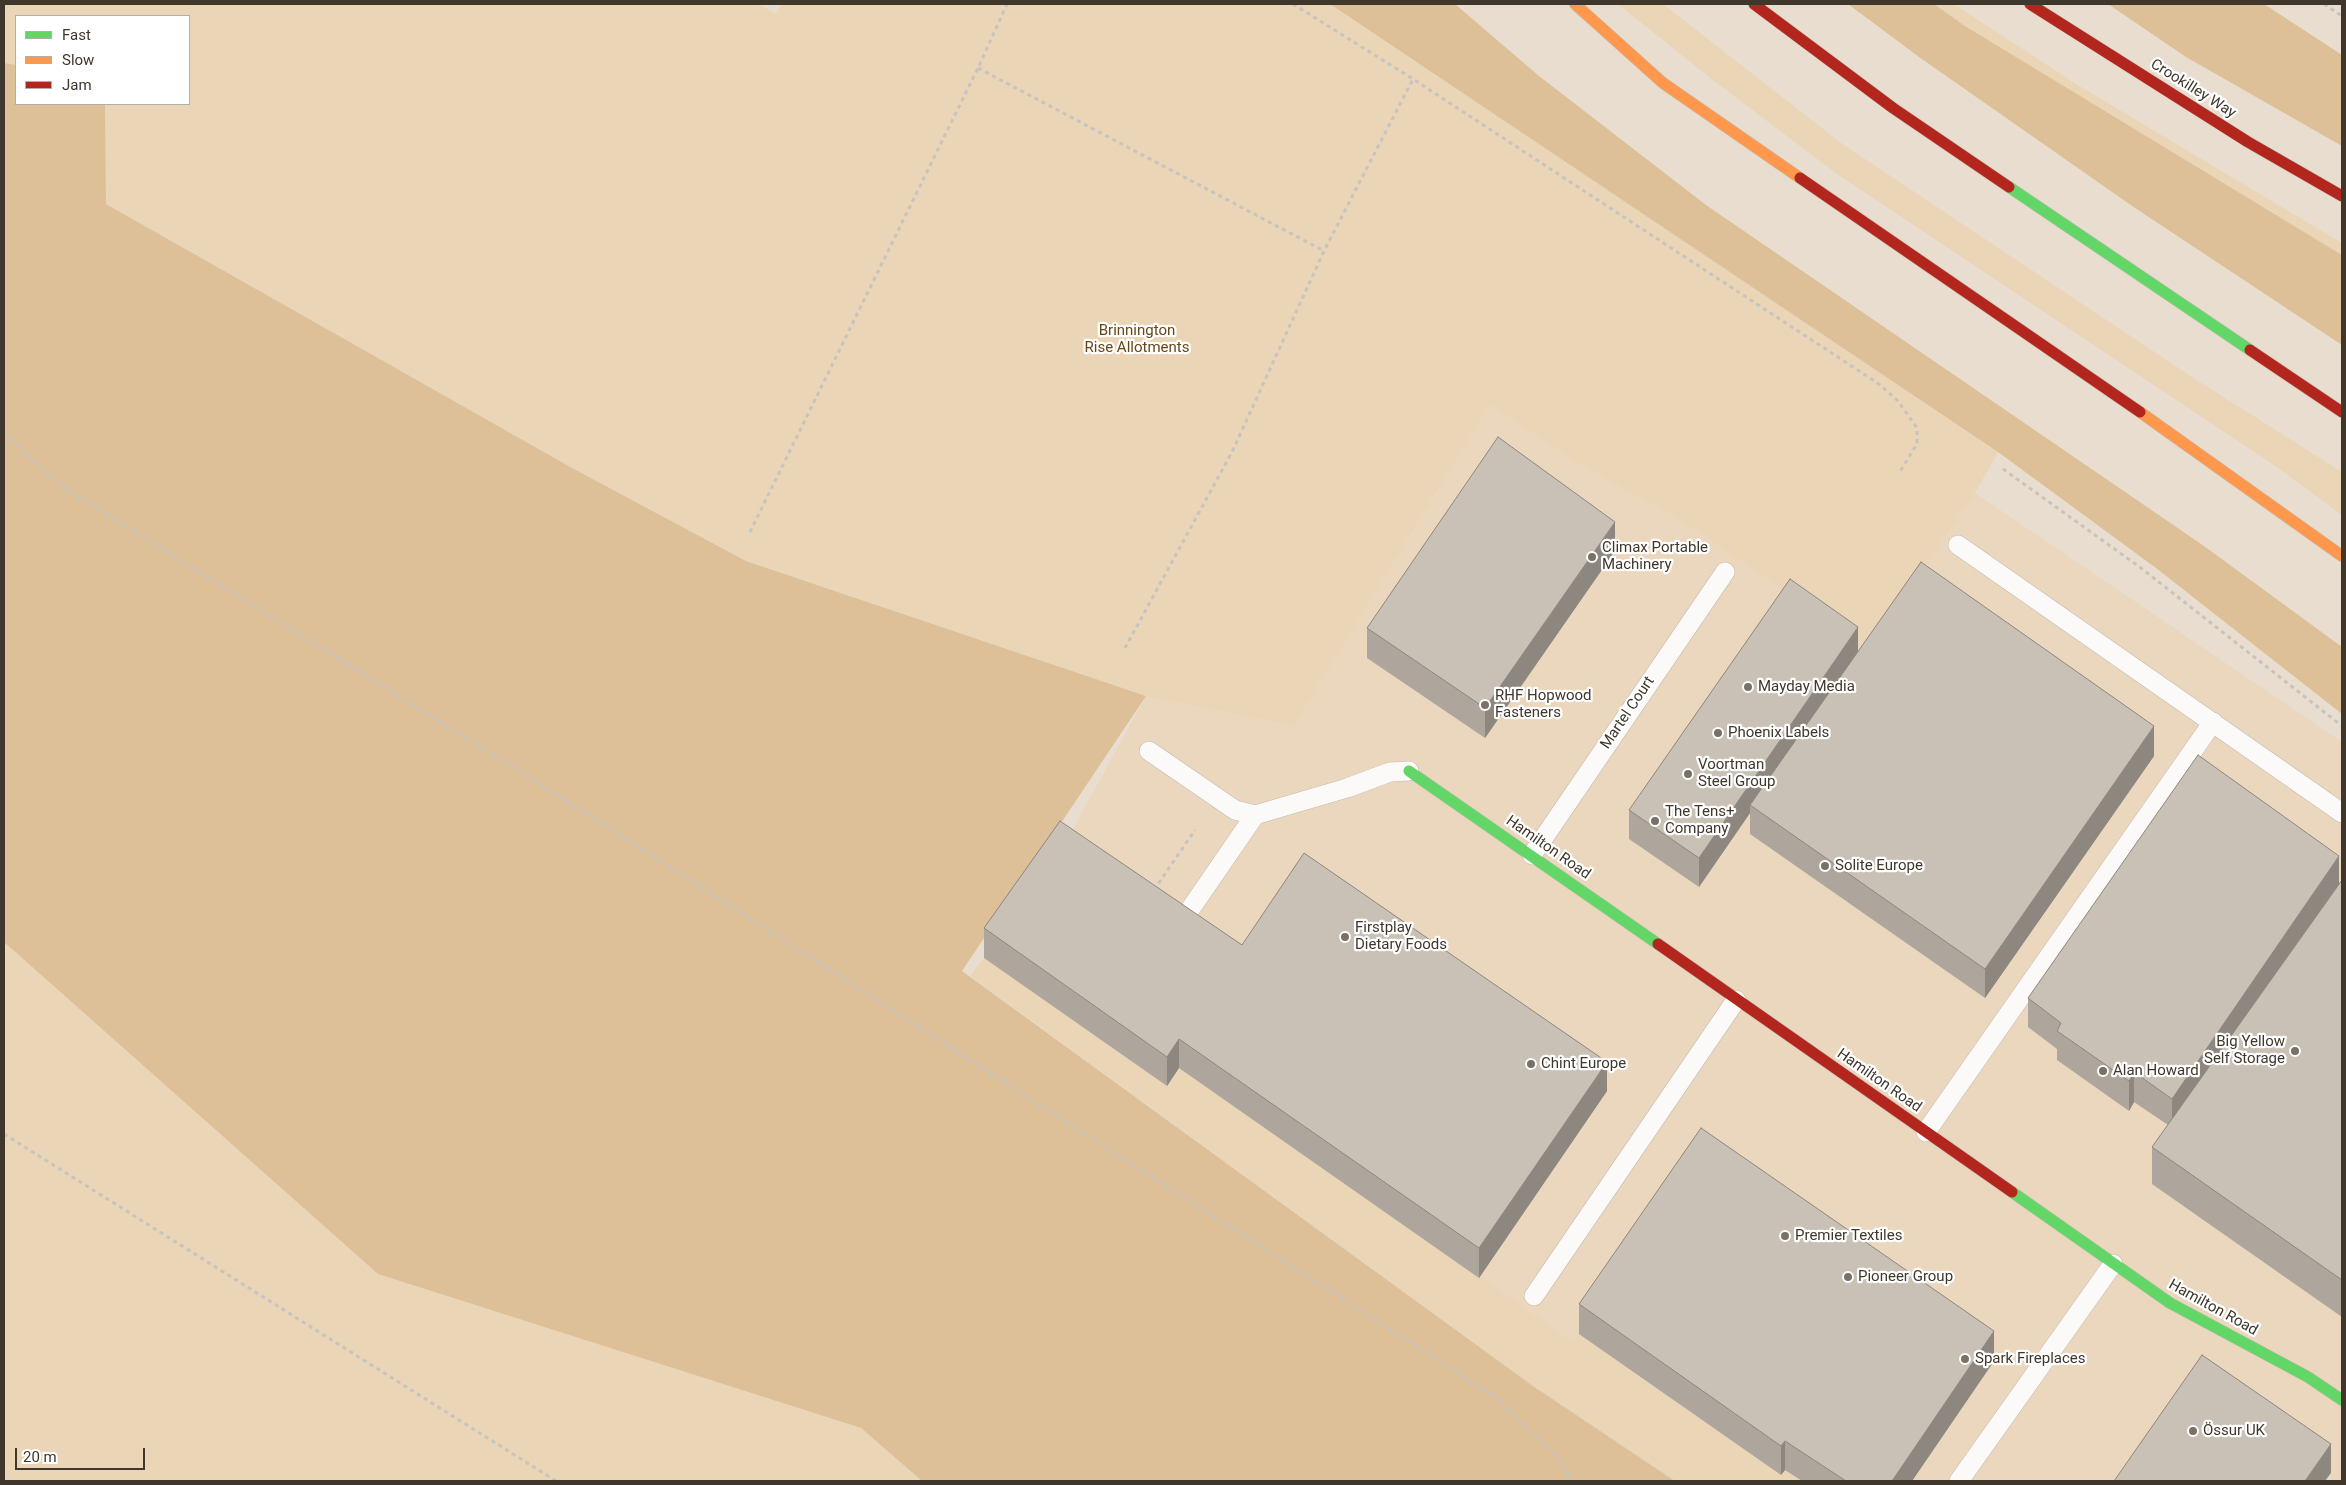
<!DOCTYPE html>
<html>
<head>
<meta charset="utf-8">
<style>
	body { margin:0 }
	#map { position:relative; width:2346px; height:1485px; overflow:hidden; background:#e8ddce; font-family:Roboto,sans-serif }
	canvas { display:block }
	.frame { position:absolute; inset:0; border:5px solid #3f372c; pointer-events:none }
	.legend { position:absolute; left:15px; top:15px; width:175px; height:90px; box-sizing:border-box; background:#fff; border:1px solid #b2afab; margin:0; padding:6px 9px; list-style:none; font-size:15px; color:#3f372c }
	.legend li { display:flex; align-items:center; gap:10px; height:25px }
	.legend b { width:25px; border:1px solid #b2afab }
	.scale { position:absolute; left:15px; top:1448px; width:130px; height:22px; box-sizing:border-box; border:2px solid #3f372c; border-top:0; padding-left:6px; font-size:15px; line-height:18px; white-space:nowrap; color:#3f372c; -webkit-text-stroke:4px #fff; paint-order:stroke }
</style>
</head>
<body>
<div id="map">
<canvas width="2346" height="1485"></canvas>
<div class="frame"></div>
<ul class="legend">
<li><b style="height:6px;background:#63d668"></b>Fast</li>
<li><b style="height:6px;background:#ff974d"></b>Slow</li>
<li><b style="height:6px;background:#b3261e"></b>Jam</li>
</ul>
<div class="scale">20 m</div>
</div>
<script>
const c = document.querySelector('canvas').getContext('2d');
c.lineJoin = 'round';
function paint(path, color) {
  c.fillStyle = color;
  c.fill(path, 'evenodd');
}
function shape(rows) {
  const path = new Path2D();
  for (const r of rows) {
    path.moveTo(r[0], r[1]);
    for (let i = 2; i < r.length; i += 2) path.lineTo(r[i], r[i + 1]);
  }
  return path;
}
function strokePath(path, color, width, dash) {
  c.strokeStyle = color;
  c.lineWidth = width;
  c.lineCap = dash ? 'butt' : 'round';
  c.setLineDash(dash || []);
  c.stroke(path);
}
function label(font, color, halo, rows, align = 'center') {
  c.font = font + ' Roboto,sans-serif';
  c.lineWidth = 4.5;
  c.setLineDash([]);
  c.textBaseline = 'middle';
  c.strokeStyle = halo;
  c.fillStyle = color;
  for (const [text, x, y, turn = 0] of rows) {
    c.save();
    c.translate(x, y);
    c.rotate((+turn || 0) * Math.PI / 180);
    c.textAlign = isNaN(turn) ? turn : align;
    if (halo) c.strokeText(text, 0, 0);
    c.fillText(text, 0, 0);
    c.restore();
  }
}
paint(shape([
	[1490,405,1583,466,1682,521,1860,642,1872,648,1975,493,2342,742,2342,1481,1719,1481,989,982,1146,696,1294,726]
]), '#ead7be');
paint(shape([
	[4,4,759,4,776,14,781,4,1330,4,1998,452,1975,493,1872,648,1860,642,1682,521,1583,466,1490,405,1294,726,1146,696,746,561,574,469,106,204,105,104,189,104,189,16,16,16,16,65,4,63],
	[1618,4,1663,4,1841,143,2195,379,2342,472,2342,515,2274,465,1837,174,1709,77],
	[1934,4,1954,4,2076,84,2342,243,2342,255,1965,26],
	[4,942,378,1274,861,1428,922,1481,4,1481],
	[984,958,1167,1086,1179,1068,1573,1342,1579,1334,1781,1475,1785,1470,1802,1481,1675,1481,1533,1386,970,976]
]), '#ebd5b7');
paint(shape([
	[1330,4,1455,4,1539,76,1706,205,2204,546,2342,647,2342,714,2156,568,1998,452],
	[1848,4,1934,4,1965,26,2342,255,2342,345,2135,208,1919,57],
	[2108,4,2264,4,2342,55,2342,146,2186,57],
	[4,63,16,65,16,104,105,104,106,204,574,469,746,561,1146,696,962,971,1533,1386,1675,1481,922,1481,861,1428,378,1274,4,942]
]), '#dec098');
const lane = shape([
	[1958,545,2342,813],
	[1149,751,1235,810,1255,815,1347,788,1390,772,1409,771],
	[1532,855,1725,572],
	[1189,911,1255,815],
	[1926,1132,2213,722],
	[1534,1296,1736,1000],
	[1959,1481,2113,1264]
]);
const fast = shape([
	[2009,187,2250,350],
	[1409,771,1658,944],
	[2012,1192,2170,1303,2308,1377,2342,1400]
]);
const slow = shape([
	[1575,4,1663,83,1800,178],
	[2140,412,2342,556]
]);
const jam = shape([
	[1754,4,1893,108,2009,187],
	[2030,4,2248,142,2342,196],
	[1800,178,2140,412],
	[2250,350,2342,412],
	[1658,944,2012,1192]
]);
strokePath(lane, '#c3bbb0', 20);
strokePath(fast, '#c3bbb0', 12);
strokePath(slow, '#c3bbb0', 12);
strokePath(jam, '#c3bbb0', 12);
strokePath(shape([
	[1293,4,1413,79,1879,384,1898,401,1917,428,1917,444,1899,473],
	[2324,4,2342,16],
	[978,68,1324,251],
	[4,434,60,485,542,785,1497,1398,1557,1458,1573,1481],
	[2003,469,2141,568,2342,726],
	[750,532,978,68,1007,4],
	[1125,648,1232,452,1324,251,1413,79],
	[1154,890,1195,830],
	[4,1134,556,1481]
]), '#c7c3be', 3, [4, 4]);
strokePath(lane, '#fcfaf8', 19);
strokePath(fast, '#63d668', 11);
strokePath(slow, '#ff974d', 11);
strokePath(jam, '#b3261e', 11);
paint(shape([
	[1615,551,1485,738,1367,658,1367,628],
	[1858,652,2154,756,1985,998,1750,834,1750,813,1699,887,1629,839,1629,810],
	[2342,880,2342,1317,2152,1184,2152,1147,2168,1125,2134,1102,2129,1111,2057,1060,2057,1049,2028,1027,2028,998,2339,884],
	[984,928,1242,945,1607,1091,1479,1278,1179,1068,1167,1086,984,958],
	[1579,1304,1994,1361,1912,1481,1802,1481,1785,1470,1781,1475,1579,1334]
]), '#aea69d');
paint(shape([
	[1615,522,1615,551,1485,738,1485,708],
	[1858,627,1858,656,1750,805,1750,813,1699,887,1699,858],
	[2154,726,2154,756,1985,998,1985,969],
	[2339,856,2339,885,2172,1128,2172,1099],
	[1179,1039,1179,1068,1167,1086,1167,1057],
	[1607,1062,1607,1091,1479,1278,1479,1248],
	[2134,1072,2134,1102,2129,1111,2129,1081],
	[1994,1331,1994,1361,1912,1481,1892,1481],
	[1785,1441,1785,1470,1781,1475,1781,1446],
	[2331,1444,2331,1473,2325,1481,2305,1481]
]), '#8d877f');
const building = shape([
	[1498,437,1615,522,1485,708,1367,628,1498,437],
	[1921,562,2154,726,1985,969,1750,805,1921,562],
	[1790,579,1858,627,1699,858,1629,810,1790,579],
	[2198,755,2339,856,2172,1099,2134,1072,2129,1081,2057,1031,2061,1023,2028,998,2198,755],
	[1060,821,1242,945,1304,853,1607,1062,1479,1248,1179,1039,1167,1057,984,928,1060,821],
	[2342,880,2342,1280,2152,1147,2342,880],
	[1701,1128,1994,1331,1892,1481,1846,1481,1785,1441,1781,1446,1579,1304,1701,1128],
	[2202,1355,2331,1444,2305,1481,2114,1481,2202,1355]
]);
paint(building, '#cac1b6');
strokePath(building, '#8d877f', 1);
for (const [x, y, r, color] of [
	[1592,557,5,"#7a7165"],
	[1748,687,5,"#7a7165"],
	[1485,705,5,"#7a7165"],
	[1718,733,5,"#7a7165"],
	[1688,774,5,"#7a7165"],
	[1655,821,5,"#7a7165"],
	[1825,866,5,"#7a7165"],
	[1345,937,5,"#7a7165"],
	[2295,1051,5,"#7a7165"],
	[1531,1064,5,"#7a7165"],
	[2103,1071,5,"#7a7165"],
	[1785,1236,5,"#7a7165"],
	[1848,1277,5,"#7a7165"],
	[1965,1359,5,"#7a7165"],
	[2193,1431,5,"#7a7165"]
]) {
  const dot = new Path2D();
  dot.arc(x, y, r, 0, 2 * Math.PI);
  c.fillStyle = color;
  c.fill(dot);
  strokePath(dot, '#fff', 2);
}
label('15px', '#3f372c', '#fff', [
	["Crookilley Way",2193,89,32],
	["Martel Court",1628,713,-56],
	["Hamilton Road",1548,848,35],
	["Hamilton Road",1879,1081,35],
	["Hamilton Road",2213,1308,29]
]);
label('15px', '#654718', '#fff', [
	["Brinnington",1137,331],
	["Rise Allotments",1137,348]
]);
label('15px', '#3f372c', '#fff', [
	["Climax Portable",1602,548],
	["Machinery",1602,565],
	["Mayday Media",1758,687],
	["RHF Hopwood",1495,696],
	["Fasteners",1495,713],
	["Phoenix Labels",1728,733],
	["Voortman",1698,765],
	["Steel Group",1698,782],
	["The Tens+",1665,812],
	["Company",1665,829],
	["Solite Europe",1835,866],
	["Firstplay",1355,928],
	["Dietary Foods",1355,945],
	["Big Yellow",2285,1042,"right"],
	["Self Storage",2285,1059,"right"],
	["Chint Europe",1541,1064],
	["Alan Howard",2113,1071],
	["Premier Textiles",1795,1236],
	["Pioneer Group",1858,1277],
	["Spark Fireplaces",1975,1359],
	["Össur UK",2203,1431]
], 'left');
</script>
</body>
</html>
